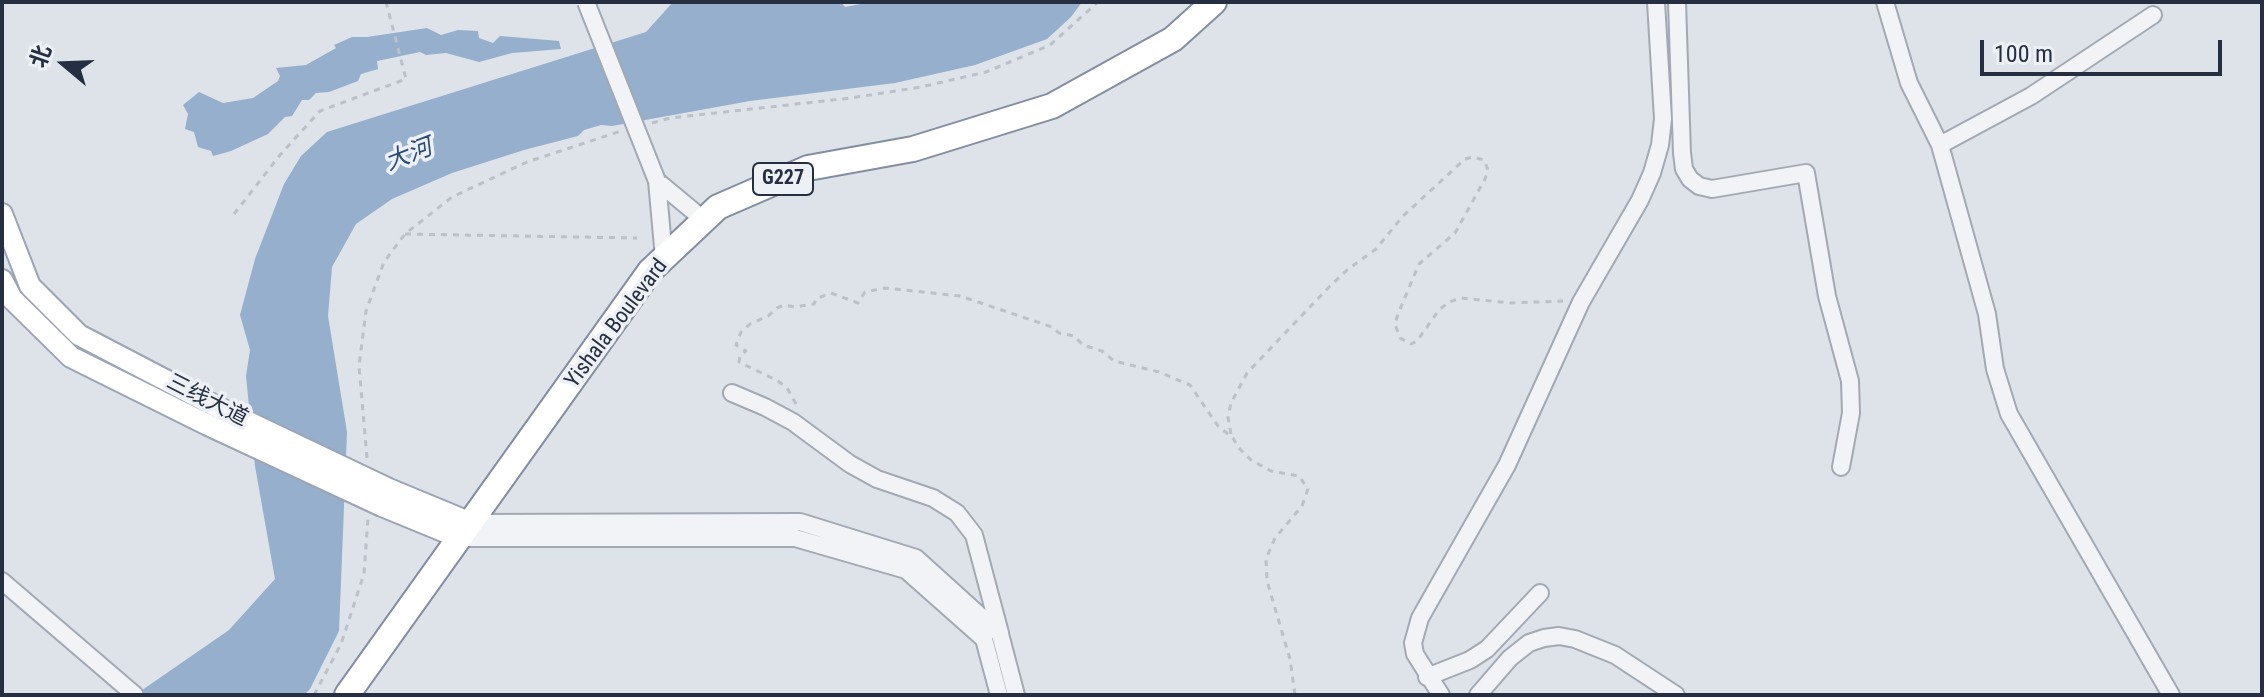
<!DOCTYPE html>
<html>
<head>
<meta charset="utf-8">
<style>
	body { margin:0 }
	#map { position:relative; width:2264px; height:697px; overflow:hidden; background:#dee2e9; font-family:"Roboto Condensed","Noto Sans SC",sans-serif }
	canvas { display:block }
	.frame { position:absolute; inset:0; border:4px solid #252f41; pointer-events:none }
	.north { position:absolute; left:24px; top:24px; width:80px; height:80px; -webkit-text-stroke:6px #edf1f6; paint-order:stroke; rotate:289deg; font-size:22px; font-weight:700; line-height:32px; text-align:center; color:#252f41 }
	.north::after { content:''; display:block; margin:auto; width:28px; height:36px; background:#252f41; clip-path:polygon(50% 0,100% 100%,50% 72%,0 100%) }
	.scale { position:absolute; left:1980px; top:40px; width:242px; height:36px; box-sizing:border-box; border:4px solid #252f41; border-top:0; padding-left:10px; font-size:24px; line-height:28px; white-space:nowrap; color:#252f41; -webkit-text-stroke:6px #edf1f6; paint-order:stroke }
</style>
</head>
<body>
<div id="map">
<canvas width="2264" height="697"></canvas>
<div class="frame"></div>
<div class="north">北</div>
<div class="scale">100 m</div>
</div>
<script>
const c = document.querySelector('canvas').getContext('2d');
c.lineJoin = 'round';
function paint(path, color) {
  c.fillStyle = color;
  c.fill(path, 'evenodd');
}
function shape(rows) {
  const path = new Path2D();
  for (const r of rows) {
    path.moveTo(r[0], r[1]);
    for (let i = 2; i < r.length; i += 2) path.lineTo(r[i], r[i + 1]);
  }
  return path;
}
function strokePath(path, color, width, dash) {
  c.strokeStyle = color;
  c.lineWidth = width;
  c.lineCap = dash ? 'butt' : 'round';
  c.setLineDash(dash || []);
  c.stroke(path);
}
function label(font, color, halo, rows, align = 'center') {
  c.font = font + ' "Roboto Condensed","Noto Sans SC",sans-serif';
  c.lineWidth = 7;
  c.setLineDash([]);
  c.textBaseline = 'middle';
  c.strokeStyle = halo;
  c.fillStyle = color;
  for (const [text, x, y, turn = 0] of rows) {
    c.save();
    c.translate(x, y);
    c.rotate((+turn || 0) * Math.PI / 180);
    c.textAlign = isNaN(turn) ? turn : align;
    if (halo) c.strokeText(text, 0, 0);
    c.fillText(text, 0, 0);
    c.restore();
  }
}
paint(shape([
	[673,2,700,4,702,2,841,2,845,7,871,2,1082,2,1071,17,1047,39,975,65,895,83,750,101,612,126,601,125,584,130,578,136,524,150,452,173,392,199,356,224,332,267,328,316,347,432,339,631,310,689,304,695,135,695,229,630,275,579,255,466,246,376,250,350,240,315,255,259,284,184,301,156,327,132,646,32],
	[427,28,441,35,458,30,478,31,479,38,493,43,500,36,559,41,561,49,512,53,479,62,446,53,426,55,420,52,377,61,378,69,361,74,358,81,329,92,316,93,309,100,302,100,292,116,285,117,268,134,231,151,213,156,211,151,198,147,194,132,185,129,188,114,183,105,199,92,223,103,253,98,278,81,280,76,276,68,306,65,336,48,334,45,352,37,367,37]
]), '#95afcc');
const minor = shape([
	[1677,2,1682,153,1684,169,1690,179,1699,186,1712,189,1806,173,1827,296,1850,381,1851,413,1841,467],
	[1885,2,1909,83,1940,145,1987,314,1995,369,2009,414,2171,695],
	[1940,145,2031,96,2153,15],
	[657,181,664,258],
	[657,181,704,220],
	[732,393,765,407,793,422,850,464,877,479,933,498,957,513,974,535,1000,633],
	[471,523,800,522,916,558,1000,634,1016,695],
	[460,538,795,538,906,570,984,639,999,695],
	[2,581,135,695],
	[1427,677,1470,660,1487,649,1540,593],
	[1441,695,1415,654,1413,643,1420,618,1507,465,1581,302,1640,200,1652,173,1660,145,1663,119,1656,2],
	[1478,695,1510,658,1529,643,1544,638,1559,636,1575,639,1615,655,1676,695]
]);
const major = shape([
	[2,214,30,286,79,335,217,407],
	[2,280,12,299,71,357,208,425],
	[389,489,471,523],
	[382,506,460,538]
]);
const highway = shape([
	[347,695,650,271,718,207,808,168,913,149,1052,106,1173,39,1214,2]
]);
strokePath(minor, '#a3a9b3', 20);
strokePath(major, '#9ca5b5', 24);
strokePath(highway, '#848ea1', 28);
strokePath(shape([
	[652,123,670,118,851,98,921,87,986,72,1050,45,1098,2],
	[234,214,280,155,320,111,406,79,386,2],
	[405,234,637,238],
	[796,404,787,388,778,381,739,362,740,356,746,351,736,345,741,332,750,324,768,316,777,308,784,305,795,307,814,304,816,299,831,293,858,303,865,292,885,288,960,296,1052,327,1059,333,1074,336,1083,345,1102,351,1114,361,1159,372,1190,385,1218,426,1233,438,1238,447,1251,460,1271,471,1299,476,1308,489,1302,506,1275,538,1266,559,1267,581,1290,659,1295,695],
	[1231,434,1228,417,1231,403,1247,373,1329,287,1347,270,1376,249,1403,216,1465,159,1473,157,1484,160,1488,170,1485,179,1455,233,1419,264,1398,314,1395,324,1400,338,1411,344,1417,341,1439,310,1449,302,1461,298,1510,303,1563,301],
	[367,458,359,366,366,311,384,262,405,234,452,197,527,162,621,131],
	[314,695,341,644,364,574,368,517]
]), '#bcc0c8', 3, [6, 6]);
strokePath(minor, '#f1f3f7', 16);
strokePath(major, '#fff', 20);
strokePath(highway, '#fff', 24);
const minorBridge = shape([
	[586,2,657,181]
]);
const majorBridge = shape([
	[217,407,389,489],
	[208,425,382,506]
]);
strokePath(minorBridge, '#a3a9b3', 20, []);
strokePath(majorBridge, '#9ca5b5', 24, []);
strokePath(minorBridge, '#f1f3f7', 16);
strokePath(majorBridge, '#fff', 20);
for (const [x, y, w] of [
	[783,179,60]
]) {
  const box = new Path2D();
  box.roundRect(x - w / 2, y - 16, w, 32, 6);
  c.fillStyle = '#edf1f6';
  c.fill(box);
  strokePath(box, '#252f41', 2);
}
label('bold 20px', '#252f41', null, [
	["G227",783,179]
]);
label('22px', '#252f41', '#edf1f6', [
	["Yishala Boulevard",617,324,-53],
	["三线大道",207,401,27]
]);
label('italic 24px', '#2c4c78', '#edf1f6', [
	["大河",409,156,-21]
]);
</script>
</body>
</html>
